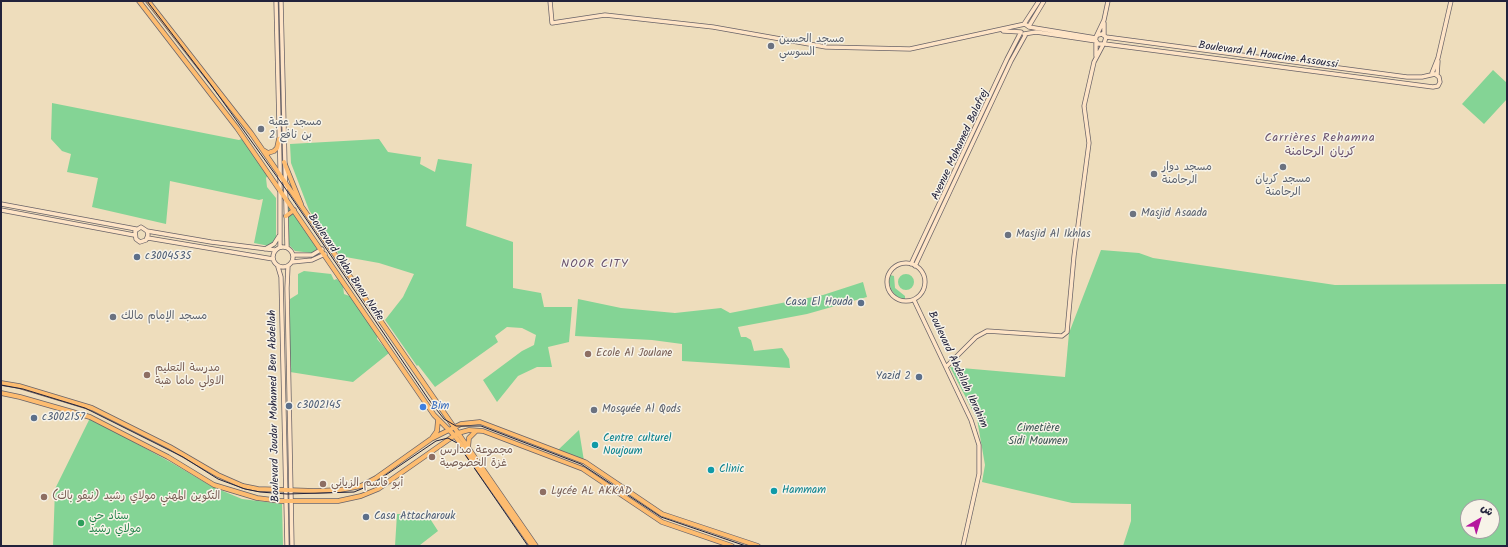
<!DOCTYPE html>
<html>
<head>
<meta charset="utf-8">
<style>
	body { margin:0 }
	#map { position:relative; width:1508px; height:547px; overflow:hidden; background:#eeddbc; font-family:Kalam,"Playpen Sans Arabic",sans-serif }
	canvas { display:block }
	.frame { position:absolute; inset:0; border:2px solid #22223b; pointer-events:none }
	.north { position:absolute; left:1460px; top:499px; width:40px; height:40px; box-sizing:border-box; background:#f7f3e8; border:1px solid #a29fa3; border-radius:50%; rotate:38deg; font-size:11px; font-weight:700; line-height:16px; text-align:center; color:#22223b }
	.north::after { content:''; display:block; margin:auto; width:14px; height:18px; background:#b5179e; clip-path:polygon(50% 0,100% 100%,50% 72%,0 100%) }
</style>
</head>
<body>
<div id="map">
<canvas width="1508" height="547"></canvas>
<div class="frame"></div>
<div class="north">ش</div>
</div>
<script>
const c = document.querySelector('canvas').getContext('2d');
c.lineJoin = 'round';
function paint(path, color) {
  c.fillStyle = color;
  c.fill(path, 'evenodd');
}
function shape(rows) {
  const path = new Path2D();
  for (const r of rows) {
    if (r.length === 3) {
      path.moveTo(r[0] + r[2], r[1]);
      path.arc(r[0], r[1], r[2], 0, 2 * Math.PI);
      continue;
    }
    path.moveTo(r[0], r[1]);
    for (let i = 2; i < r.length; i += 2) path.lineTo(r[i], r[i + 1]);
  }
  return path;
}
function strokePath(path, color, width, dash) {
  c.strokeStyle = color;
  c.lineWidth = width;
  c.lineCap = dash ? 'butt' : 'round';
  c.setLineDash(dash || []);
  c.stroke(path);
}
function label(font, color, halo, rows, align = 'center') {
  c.font = font + ' Kalam,"Playpen Sans Arabic",sans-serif';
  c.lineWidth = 3;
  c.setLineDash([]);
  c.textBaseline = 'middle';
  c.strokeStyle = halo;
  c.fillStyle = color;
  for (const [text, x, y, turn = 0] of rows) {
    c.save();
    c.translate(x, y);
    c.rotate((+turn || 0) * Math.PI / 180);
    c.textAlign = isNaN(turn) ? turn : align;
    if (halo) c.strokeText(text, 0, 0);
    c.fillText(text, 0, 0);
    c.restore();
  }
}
paint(shape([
	[1493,70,1507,83,1507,99,1484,124,1462,104],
	[52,103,239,140,244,138,268,175,266,178,267,187,276,198,276,245,274,247,254,243,263,199,259,200,170,181,166,224,92,207,98,178,67,172,71,154,62,151,51,139],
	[379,139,388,152,421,157,420,164,435,172,438,159,472,164,466,226,513,242,513,288,541,293,544,307,572,307,569,342,548,347,552,367,537,367,518,376,497,402,483,380,522,351,534,345,536,335,522,328,507,327,495,336,498,342,435,387,418,365,417,366,385,320,403,297,414,274,379,263,340,256,309,210,291,163,290,144],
	[288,203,319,248,312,253,295,251,289,245],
	[1101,250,1139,253,1153,258,1335,285,1507,284,1507,546,1123,546,1131,521,1131,504,1072,503,982,482,985,465,977,419,950,367,1065,377,1069,333],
	[1468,507,1492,507,1492,531,1468,531],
	[304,271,331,274,334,280,337,279,343,286,344,294,352,297,377,336,377,339,389,353,353,382,290,372,290,299,298,294,298,274],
	[906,282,8],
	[890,275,894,276,895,288,905,296,905,300,896,296,891,289,889,282],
	[863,282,867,297,807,314,738,327,741,337,746,337,751,340,754,351,782,348,789,359,790,368,682,361,682,344,652,340,575,336,578,299,621,308,675,313,721,308,730,313,823,295],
	[90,418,172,463,211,486,242,499,282,504,283,546,53,546,55,489],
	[579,430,584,461,558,450],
	[397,514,427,514,438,531,420,545,395,546]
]), '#84d495');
const secondary = shape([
	[276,1,280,166,280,247],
	[281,1,287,247],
	[550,1,552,23,605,15,713,27,826,47,910,49,1025,24,1029,27,1096,38],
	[1024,24,1039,1],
	[1029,26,1044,1],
	[1003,31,1021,32],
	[1024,34,1036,32,1096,41],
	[1098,35,1102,34,1106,37,1104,44,1098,44,1095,39,1104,20,1108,1],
	[1104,35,1104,23],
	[1105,44,1433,87,1438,86,1440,82,1439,77,1435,74,1422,77,1407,77,1106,37],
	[1096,56,1096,43],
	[1432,73,1438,58,1451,1],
	[1437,75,1438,61],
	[1,204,136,229],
	[1,210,134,235],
	[147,231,148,235,146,240,140,242,136,239,135,231,141,227,147,231,211,242,275,250],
	[148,238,273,259],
	[283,257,10],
	[265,249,274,244,279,236],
	[293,255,312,255,322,249],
	[292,262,312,260,325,254],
	[906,282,19],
	[911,264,1007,59,1021,32],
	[288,266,287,288,292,546],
	[915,266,1011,61,1026,34],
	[278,267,281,277,287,546],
	[914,300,971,420,979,445,979,474,963,546],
	[946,367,976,337,987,331,1062,336,1067,332,1074,256,1089,143,1084,106,1094,62,1103,45]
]);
const primary = shape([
	[139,1,237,128,434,415,455,436,532,546],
	[148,1,251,133,536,546],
	[263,150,268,153,274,151,277,148,279,139],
	[284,162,301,204],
	[286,216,294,210],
	[1,383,19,386,92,408,170,447,218,475,243,486,258,489,315,491,340,490,361,486,376,478,431,439,461,424,480,422,585,462,662,514,758,546],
	[1,393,20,397,90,417,168,457,214,485,257,498,281,501,338,501,361,496,378,489,458,433,469,430,483,431,583,469,662,522,732,546],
	[432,438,437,431,438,420],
	[468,448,469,438,476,431]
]);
strokePath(secondary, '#696368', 5);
strokePath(primary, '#696368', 5.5);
strokePath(secondary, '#fee4c6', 3.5);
strokePath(primary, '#fdbc70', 4);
strokePath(shape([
	[147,1,211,85,285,188,429,400,444,419,456,426,481,426,581,464,661,517,746,546],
	[1,385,23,389,85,408,183,457,218,479,245,489,260,492,287,494,354,492,371,485,436,441,448,438,457,443,528,546]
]), '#22223b', 1);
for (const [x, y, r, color] of [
	[771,46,4,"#6b7280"],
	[261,129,4,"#6b7280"],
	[1283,167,4,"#6b7280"],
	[1154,174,4,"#6b7280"],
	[1133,214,4,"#6b7280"],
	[1008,235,4,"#6b7280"],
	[137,257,4,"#5c6f8a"],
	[861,303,4,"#5c6f8a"],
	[113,317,4,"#6b7280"],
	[588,354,4,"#8d6e63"],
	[147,375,4,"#8d6e63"],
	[919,377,4,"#5c6f8a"],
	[289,406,4,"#5c6f8a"],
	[423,407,4,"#3f7fe0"],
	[594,410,4,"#6b7280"],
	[34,418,4,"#5c6f8a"],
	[595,445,4,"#0f9aa8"],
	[432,457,4,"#8d6e63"],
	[711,470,4,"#0f9aa8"],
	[323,484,4,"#8d6e63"],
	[774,491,4,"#0f9aa8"],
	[543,492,4,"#8d6e63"],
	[44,497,4,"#8d6e63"],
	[366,517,4,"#5c6f8a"],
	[81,523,4,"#2e9e5b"]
]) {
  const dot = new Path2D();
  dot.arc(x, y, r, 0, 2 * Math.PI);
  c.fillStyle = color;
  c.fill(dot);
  strokePath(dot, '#f7f3e8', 1.5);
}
label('11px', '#5b616d', '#f7f3e8', [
	["مسجد الحسين",779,40],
	["السوسي",779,53],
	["مسجد عقبة",269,123],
	["بن نافع 2",269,136],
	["مسجد دوار",1162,168],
	["الرحامنة",1162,181],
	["مسجد كريان",1283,180,"center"],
	["الرحامنة",1283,193,"center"],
	["Masjid Asaada",1141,214],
	["Masjid Al Ikhlas",1016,235],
	["مسجد الإمام مالك",121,317],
	["Mosquée Al Qods",602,410]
], 'left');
label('11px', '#22223b', '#f7f3e8', [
	["Boulevard Al Houcine Assoussi",1268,56,8],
	["Avenue Mohamed Balafrej",961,145,-65],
	["Boulevard Okba Bnou Nafie",345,268,56],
	["Boulevard Abdellah Ibrahim",957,370,65],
	["Boulevard Joudar Mohamed Ben Abdellah",275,406,-91]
]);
label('11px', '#4e5e75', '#f7f3e8', [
	["c3004535",145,257],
	["Casa El Houda",853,303,"right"],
	["Yazid 2",911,377,"right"],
	["c3002145",297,406],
	["c3002157",42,418],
	["Casa Attacharouk",374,517]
], 'left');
label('11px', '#785e54', '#f7f3e8', [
	["Ecole Al Joulane",596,354],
	["مدرسة التعليم",155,369],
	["الاولي ماما هبة",155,382],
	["مجموعة مدارس",440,451],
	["غزة الخصوصية",440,464],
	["أبو قاسم الزياني",331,484],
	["Lycée AL AKKAD",551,492],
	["التكوين المهني مولاي رشيد (نيڤو باك)",52,497]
], 'left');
label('11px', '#366cbe', '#f7f3e8', [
	["Bim",431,407]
], 'left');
label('11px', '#3f5756', '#f7f3e8', [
	["Cimetière",1038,429],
	["Sidi Moumen",1038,442]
]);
label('11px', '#0d838f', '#f7f3e8', [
	["Centre culturel",603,439],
	["Noujoum",603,452],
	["Clinic",719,470],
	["Hammam",782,491]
], 'left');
label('11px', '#27864d', '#f7f3e8', [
	["ستاد حي",89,517],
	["مولاي رشيد",89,530]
], 'left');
c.letterSpacing = '1px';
label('12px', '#69526e', '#f7f3e8', [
	["Carrières Rehamna",1320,139],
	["كريان الرحامنة",1320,153],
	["NOOR CITY",595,265]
]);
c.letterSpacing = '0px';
</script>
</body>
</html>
